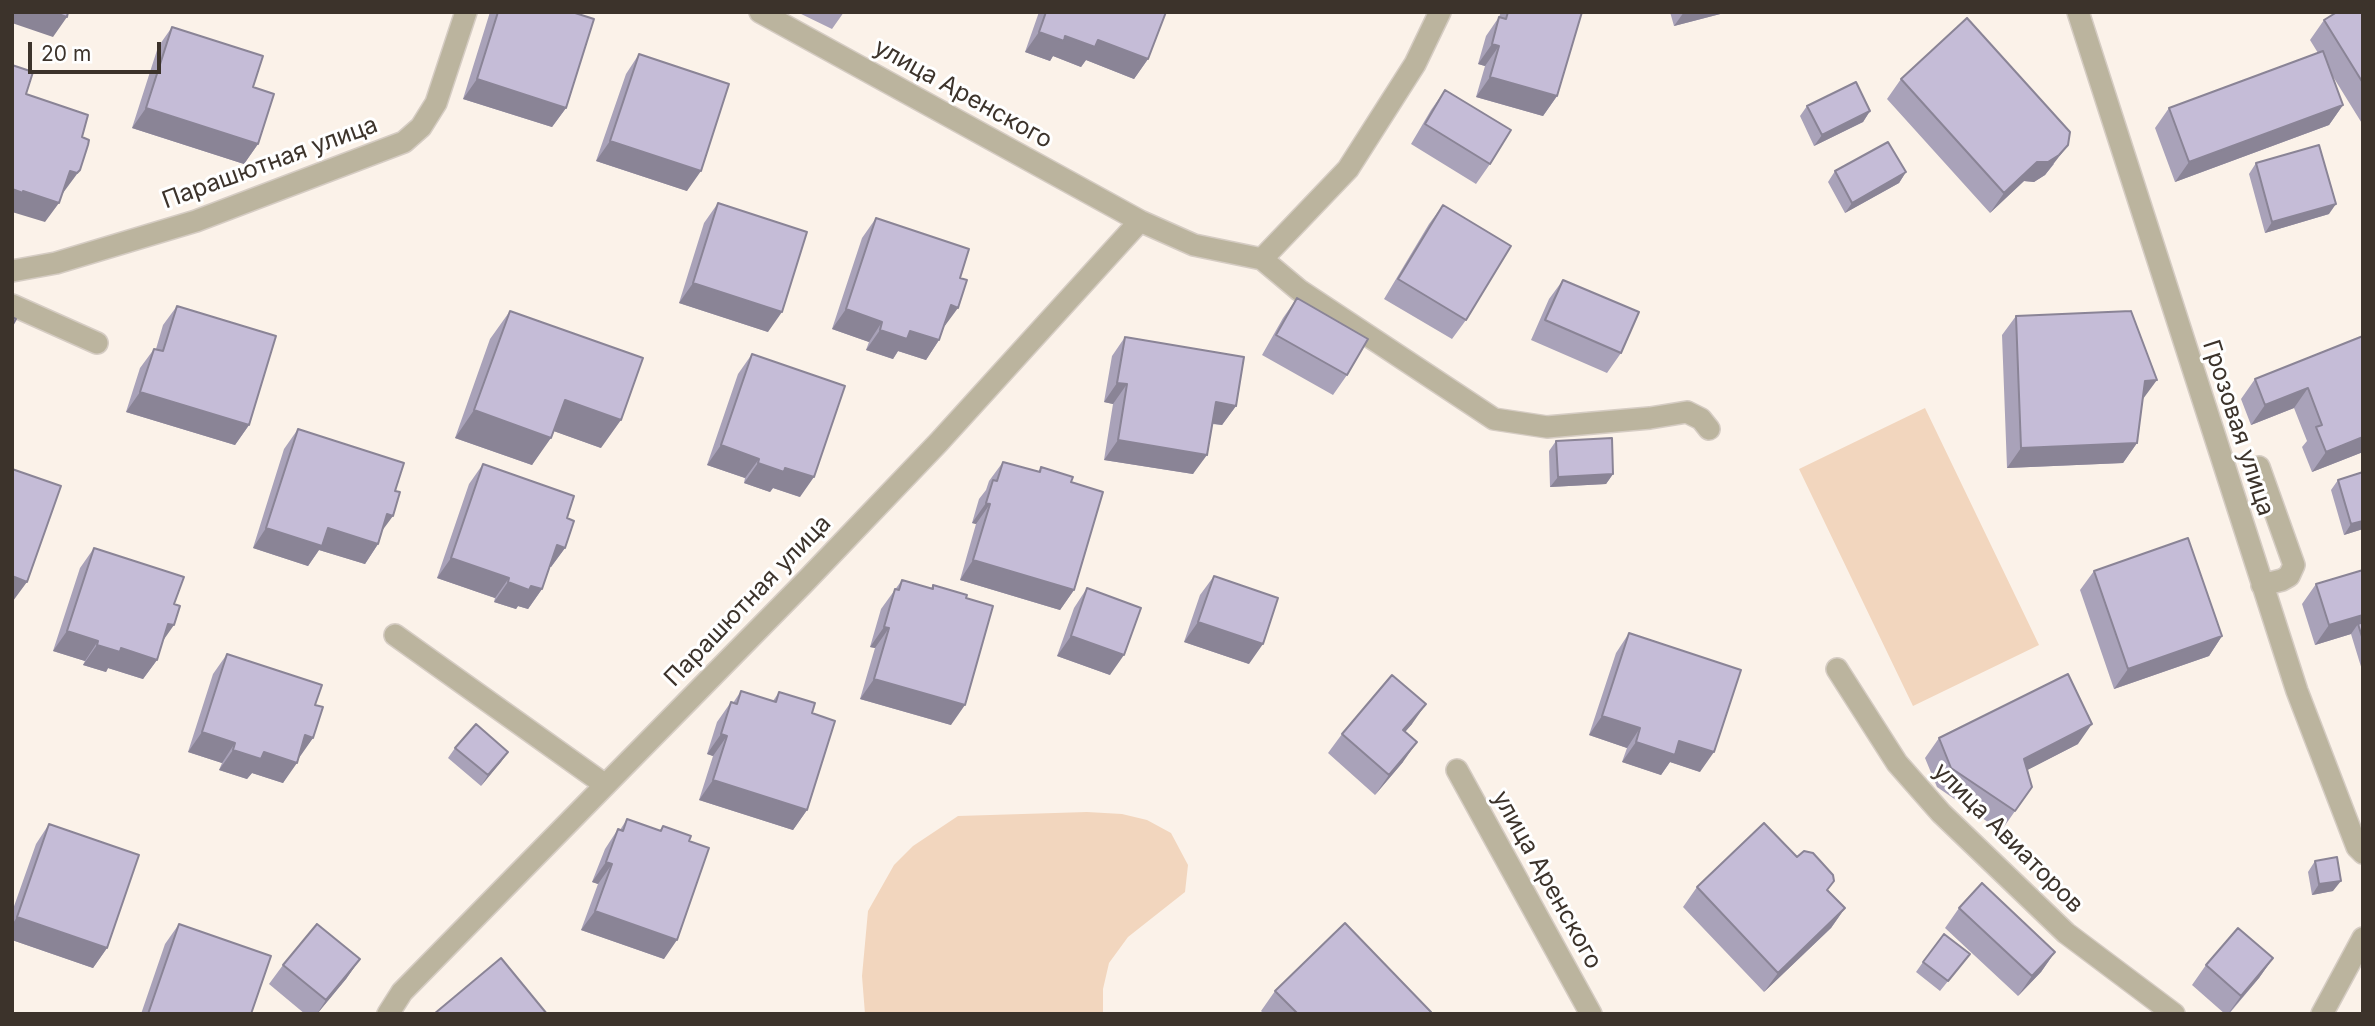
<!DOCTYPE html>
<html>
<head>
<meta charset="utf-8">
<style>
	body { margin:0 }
	#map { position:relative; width:2375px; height:1026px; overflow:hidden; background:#fbf2e9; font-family:Inter,sans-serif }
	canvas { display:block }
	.frame { position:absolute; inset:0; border:14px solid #3c332b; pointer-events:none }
	.scale { position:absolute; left:28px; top:42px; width:133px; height:32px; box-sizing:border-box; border:4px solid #3c332b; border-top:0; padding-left:9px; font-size:21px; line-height:24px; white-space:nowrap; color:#3c332b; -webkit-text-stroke:5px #fff; paint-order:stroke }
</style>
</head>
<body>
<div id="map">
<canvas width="2375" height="1026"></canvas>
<div class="frame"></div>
<div class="scale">20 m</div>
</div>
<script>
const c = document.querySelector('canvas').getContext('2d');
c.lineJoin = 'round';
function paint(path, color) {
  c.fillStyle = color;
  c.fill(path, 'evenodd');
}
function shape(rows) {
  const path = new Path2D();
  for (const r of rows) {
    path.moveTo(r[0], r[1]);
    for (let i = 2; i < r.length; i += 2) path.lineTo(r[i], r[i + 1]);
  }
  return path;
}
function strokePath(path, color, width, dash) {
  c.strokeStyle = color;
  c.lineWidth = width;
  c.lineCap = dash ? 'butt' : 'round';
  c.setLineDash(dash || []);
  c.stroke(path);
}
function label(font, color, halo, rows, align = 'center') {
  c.font = font + ' Inter,sans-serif';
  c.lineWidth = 6;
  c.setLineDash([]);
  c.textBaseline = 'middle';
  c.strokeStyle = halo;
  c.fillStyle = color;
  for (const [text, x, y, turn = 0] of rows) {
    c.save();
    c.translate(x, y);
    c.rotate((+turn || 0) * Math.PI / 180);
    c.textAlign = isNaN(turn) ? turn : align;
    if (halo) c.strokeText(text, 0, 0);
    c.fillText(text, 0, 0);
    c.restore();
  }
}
paint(shape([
	[1925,408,2039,645,1913,706,1799,469],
	[1087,812,1122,814,1147,820,1171,833,1188,865,1185,892,1128,937,1109,963,1103,989,1103,1014,865,1014,862,976,868,911,894,865,913,846,958,816]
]), '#f2d6be');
const minor = shape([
	[760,12,1140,221,1194,245,1262,259,1299,290,1494,419,1547,427,1650,418,1687,412,1701,419,1709,429],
	[2078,12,2297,691,2357,847,2363,853],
	[1262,259,1348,169,1415,64,1440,12],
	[12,271,56,263,196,221,404,142,421,127,436,103,466,12],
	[12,305,97,343],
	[2259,467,2294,565,2289,576,2282,580,2262,585],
	[395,635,604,784],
	[1837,669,1897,763,1941,813,2066,933,2174,1014],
	[1457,770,1591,1014],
	[388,1014,402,992,803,584,938,443,1140,221],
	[2322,1014,2363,938]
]);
strokePath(minor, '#d5ccc3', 24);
strokePath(minor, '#bbb49e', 21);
paint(shape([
	[490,12,572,12,566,108,552,127,463,99],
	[797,12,844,12,832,29],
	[1039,12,1166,12,1148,59,1134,79,1086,60,1081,67,1053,56,1050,61,1025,52],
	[1501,12,1582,12,1557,96,1543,116,1476,97,1485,66,1478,64,1486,36,1499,17],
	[1670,12,1728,12,1674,26],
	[2363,12,2363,125,2332,75,2343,105,2329,125,2175,182,2155,128,2169,108,2318,53,2310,40,2324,20],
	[172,27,258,144,244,164,132,128,158,47],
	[639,54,687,191,596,161,626,74],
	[1901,79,2054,164,2045,175,2034,182,2024,181,1990,213,1887,99],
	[1445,90,1490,164,1476,184,1411,144,1431,110],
	[1807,106,1870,111,1863,122,1814,146,1800,116],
	[2256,163,2329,214,2265,233,2249,174],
	[1835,171,1906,172,1899,183,1845,213,1828,182],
	[718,203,768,332,679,303,704,223],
	[1443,205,1466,320,1452,339,1384,299,1429,224],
	[876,218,944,327,939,340,926,360,898,351,893,359,866,350,869,342,832,329,862,238],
	[1563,280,1621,353,1607,373,1531,340,1549,299],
	[1297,298,1347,375,1333,395,1262,355,1283,318],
	[177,306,249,425,235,445,126,412,140,368,154,349,156,349,163,325],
	[510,311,601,448,554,431,532,465,455,438,490,339],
	[2016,316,2143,399,2137,443,2123,463,2007,468,2002,335],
	[2363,336,2363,452,2312,472,2302,447,2307,441,2294,408,2251,425,2241,399,2255,379],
	[1125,337,1236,406,1222,425,1212,424,1193,474,1104,460,1113,404,1104,402,1112,356],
	[752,354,800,497,773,488,770,492,744,483,745,478,707,465,738,374],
	[298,429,382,531,378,544,365,564,319,550,308,566,253,548,284,449],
	[1556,441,1613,474,1606,484,1550,487,1549,451],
	[1003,462,1038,472,1041,467,1071,482,1074,590,1060,610,960,580,976,524,972,523,979,499,986,490,989,481],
	[483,464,567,518,565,548,551,567,550,567,542,589,528,609,518,606,516,609,494,602,495,598,437,578,469,484],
	[2338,480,2363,529,2344,535,2331,490],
	[94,548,163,640,157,660,143,679,108,668,106,672,83,665,85,661,53,651,80,568],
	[2363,570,2363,670,2362,670,2351,634,2315,645,2302,604,2316,584],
	[2094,571,2222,636,2209,656,2114,689,2080,590],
	[1214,576,1249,664,1184,642,1200,595],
	[902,580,931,588,933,585,966,598,951,725,860,699,875,648,870,647,881,609],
	[1087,588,1110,675,1057,656,1074,608],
	[1629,633,1700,772,1670,762,1661,775,1622,762,1627,748,1589,735,1616,653],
	[227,654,315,705,313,738,298,757,283,783,252,773,247,779,219,770,222,763,188,752,213,674],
	[741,691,773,701,779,692,812,713,807,810,793,830,699,800,713,756,707,754,717,722,731,702,733,703],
	[1412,724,1405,732,1403,762,1375,795,1328,753,1342,734],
	[1939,738,2078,744,2027,770,2032,787,2001,831,1937,787,1925,758],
	[455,748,508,752,481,786,448,758],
	[627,819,659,831,663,826,689,841,664,959,581,930,598,884,592,882,605,849,618,829,620,830],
	[49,824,107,948,93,968,12,940,12,912,36,844],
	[2315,861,2333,891,2312,895,2308,872],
	[1697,887,1828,890,1845,908,1831,928,1764,992,1683,907],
	[1959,908,2055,952,2041,972,2018,996,1945,928],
	[179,924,251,1014,141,1014,165,944],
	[1970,954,1940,991,1916,972,1923,962],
	[2273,958,2259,978,2229,1014,2225,1014,2192,985,2206,965],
	[360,959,346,979,317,1014,305,1014,269,984,283,965],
	[1275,991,1430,1014,1264,1014,1261,1011]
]), '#a9a2b9');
paint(shape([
	[12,12,52,12,67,17,53,37,12,23],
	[1684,12,1728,12,1674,26],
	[1039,32,1098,40,1148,59,1134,79,1086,60,1081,67,1053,56,1050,61,1025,52],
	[1492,44,1499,46,1485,66,1478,64],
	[1490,77,1557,96,1543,116,1476,97],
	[477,79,566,108,552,127,463,99],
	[2343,105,2329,125,2175,182,2189,162],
	[146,108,258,144,244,164,132,128],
	[1870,111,1863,122,1814,146,1822,135],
	[610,141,701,171,687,191,596,161],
	[2068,145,2045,175,2034,182,2024,181,1990,213,2004,193,2037,162],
	[80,170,63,193,56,191,70,171],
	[1906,172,1899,183,1845,213,1852,203],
	[12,189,23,191,59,203,45,222,12,212],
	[2336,204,2329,214,2265,233,2272,222],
	[693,283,782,312,768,332,679,303],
	[951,305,958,308,944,327],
	[846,309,882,322,869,342,832,329],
	[880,330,910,331,939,340,926,360,898,351,893,359,866,350],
	[2157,380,2143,399,2145,381],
	[1117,383,1127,384,1113,404,1104,402],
	[2308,388,2294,408,2251,425,2265,405],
	[140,392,249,425,235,445,126,412],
	[565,400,621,420,601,448,545,428],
	[1216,402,1236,406,1222,425,1202,422],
	[474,410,551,438,532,465,455,438],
	[2363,437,2363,452,2312,472,2326,452],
	[1118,440,1207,455,1193,474,1104,460],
	[2137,443,2123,463,2007,468,2021,448],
	[721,445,759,459,745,478,707,465],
	[758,463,785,468,814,477,800,497,773,488,770,492,744,483],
	[1613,474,1606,484,1550,487,1558,477],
	[986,503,990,504,976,524,972,523],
	[387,514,393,516,379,535],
	[2363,521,2363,529,2344,535,2351,524],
	[266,528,328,528,378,544,365,564,319,550,308,566,253,548],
	[557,545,565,548,551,567,544,565],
	[451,558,509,578,495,598,437,578],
	[973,560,1074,590,1060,610,960,580],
	[12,576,27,582,13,601,12,601],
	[508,582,531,586,542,589,528,609,518,606,516,609,494,602],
	[2363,615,2363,630,2358,624,2351,634,2315,645,2329,625],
	[1198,622,1263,644,1249,664,1184,642],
	[168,624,174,625,160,645],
	[884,627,889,628,875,648,870,647],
	[67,631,98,641,85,661,53,651],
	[1071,636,1124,655,1110,675,1057,656],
	[2222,636,2209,656,2114,689,2128,669],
	[97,645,121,648,157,660,143,679,108,668,106,672,83,665],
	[874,679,965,705,951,725,860,699],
	[1426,704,1412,724,1389,750,1403,730],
	[1602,716,1640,728,1627,748,1589,735],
	[2092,724,2078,744,2010,779,2024,759],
	[202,732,235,743,222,763,188,752],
	[721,734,727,736,713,756,707,754],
	[305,735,313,738,299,758,292,755],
	[1679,741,1714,752,1700,772,1670,762,1661,775,1622,762,1636,742],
	[1417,742,1403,762,1375,795,1389,775],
	[233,750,264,752,297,763,283,783,252,773,247,779,219,770],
	[508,752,501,762,481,786,488,775],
	[713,780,807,810,793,830,699,800],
	[606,862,612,864,598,884,592,882],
	[2341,881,2333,891,2312,895,2319,884],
	[1845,908,1831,928,1764,992,1778,973],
	[595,911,677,940,664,959,581,930],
	[17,917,107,948,93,968,12,940,12,925],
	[2055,952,2041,972,2018,996,2032,976],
	[2273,958,2259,978,2228,1014,2241,996],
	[360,959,346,979,317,1014,326,1000]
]), '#8a8496');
const building = shape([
	[52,12,68,12,67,17,52,12],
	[498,12,572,12,594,19,566,108,477,79,498,12],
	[1046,12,1166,12,1148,59,1098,40,1095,47,1065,36,1064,41,1039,32,1046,12],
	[1508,12,1582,12,1557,96,1490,77,1499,46,1492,44,1499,17,1506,19,1508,12],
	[2337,12,2363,12,2363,83,2324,20,2337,12],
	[1967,18,2070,132,2068,145,2059,155,2048,162,2037,162,2004,193,1901,79,1967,18],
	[172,27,263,56,253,87,274,94,258,144,146,108,172,27],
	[2323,51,2343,105,2189,162,2169,108,2323,51],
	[639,54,729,84,701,171,610,141,639,54],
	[12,65,33,72,26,94,88,115,82,137,89,140,88,145,80,170,77,173,70,171,59,203,23,191,23,193,12,189,12,65],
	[1856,82,1870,111,1822,135,1807,106,1856,82],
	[1445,90,1511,130,1490,164,1425,124,1445,90],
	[1888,142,1906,172,1852,203,1835,171,1888,142],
	[2319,145,2336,204,2272,222,2256,163,2319,145],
	[718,203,807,232,782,312,693,283,718,203],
	[1443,205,1511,246,1466,320,1398,279,1443,205],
	[876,218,969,249,960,278,967,280,958,308,951,305,939,340,910,331,907,339,880,330,882,322,846,309,876,218],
	[1563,280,1639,312,1621,353,1545,320,1563,280],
	[1297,298,1368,339,1347,375,1276,335,1297,298],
	[177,306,276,336,249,425,140,392,154,349,163,351,177,306],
	[510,311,643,358,621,420,565,400,551,438,474,410,510,311],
	[2131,311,2157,380,2145,381,2137,443,2021,448,2016,316,2131,311],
	[12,317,16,319,12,326,12,317],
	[2363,336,2363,437,2326,452,2316,427,2322,425,2308,388,2265,405,2255,379,2363,336],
	[1125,337,1244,357,1236,406,1216,402,1207,455,1118,440,1127,384,1117,383,1125,337],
	[752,354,845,386,814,477,785,468,784,472,758,463,759,459,721,445,752,354],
	[298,429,404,463,395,491,400,492,393,516,387,514,378,544,328,528,322,546,266,528,298,429],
	[1612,438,1613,474,1558,477,1556,441,1612,438],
	[1003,462,1040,472,1041,467,1073,477,1071,482,1103,492,1074,590,973,560,990,504,986,503,993,480,997,481,1003,462],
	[483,464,574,496,567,518,574,521,565,548,557,545,542,589,531,586,529,590,508,582,509,578,451,558,483,464],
	[12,469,61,486,27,582,12,576,12,469],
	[2363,472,2363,521,2351,524,2338,480,2363,472],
	[2188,538,2222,636,2128,669,2094,571,2188,538],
	[94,548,184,577,174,604,180,606,174,625,168,624,157,660,121,648,120,652,97,645,98,641,67,631,94,548],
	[2363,570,2363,615,2329,625,2316,584,2363,570],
	[1214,576,1278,598,1263,644,1198,622,1214,576],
	[902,580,933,589,933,585,967,595,966,598,993,606,965,705,874,679,889,628,884,627,895,589,899,590,902,580],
	[1087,588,1141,608,1124,655,1071,636,1087,588],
	[2363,622,2363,640,2358,624,2363,622],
	[1629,633,1741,670,1714,752,1679,741,1675,755,1636,742,1640,728,1602,716,1629,633],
	[227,654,322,685,315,705,323,707,313,738,305,735,297,763,264,752,261,759,233,750,235,743,202,732,227,654],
	[2068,674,2092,724,2024,759,2032,787,2015,811,1951,768,1939,738,2068,674],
	[1392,675,1426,704,1403,730,1417,742,1389,775,1342,734,1392,675],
	[741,691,776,702,779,692,815,703,812,713,835,721,807,810,713,780,727,736,721,734,731,702,737,704,741,691],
	[476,724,508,752,488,775,455,748,476,724],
	[627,819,661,831,663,826,691,836,689,841,709,848,677,940,595,911,612,864,606,862,618,829,623,831,627,819],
	[1764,823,1797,857,1804,851,1813,853,1833,875,1834,881,1827,890,1845,908,1778,973,1697,887,1764,823],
	[49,824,139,855,107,948,17,917,49,824],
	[2337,857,2341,881,2319,884,2315,861,2337,857],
	[1982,883,2055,952,2032,976,1959,908,1982,883],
	[1345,923,1431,1012,1429,1014,1298,1014,1275,991,1345,923],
	[179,924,271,956,251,1014,148,1014,179,924],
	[317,924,360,959,326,1000,283,965,317,924],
	[2238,928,2273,958,2241,996,2206,965,2238,928],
	[1944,934,1970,954,1948,981,1923,962,1944,934],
	[501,958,547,1014,434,1014,501,958]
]);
paint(building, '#c5bcd7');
strokePath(building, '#8a8496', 2);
label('24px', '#3c332b', '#fff', [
	["улица Аренского",963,94,29],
	["Парашютная улица",270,163,-20],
	["Грозовая улица",2238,428,72],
	["Парашютная улица",748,601,-46],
	["улица Авиаторов",2008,838,45],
	["улица Аренского",1547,880,61]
]);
</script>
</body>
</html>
